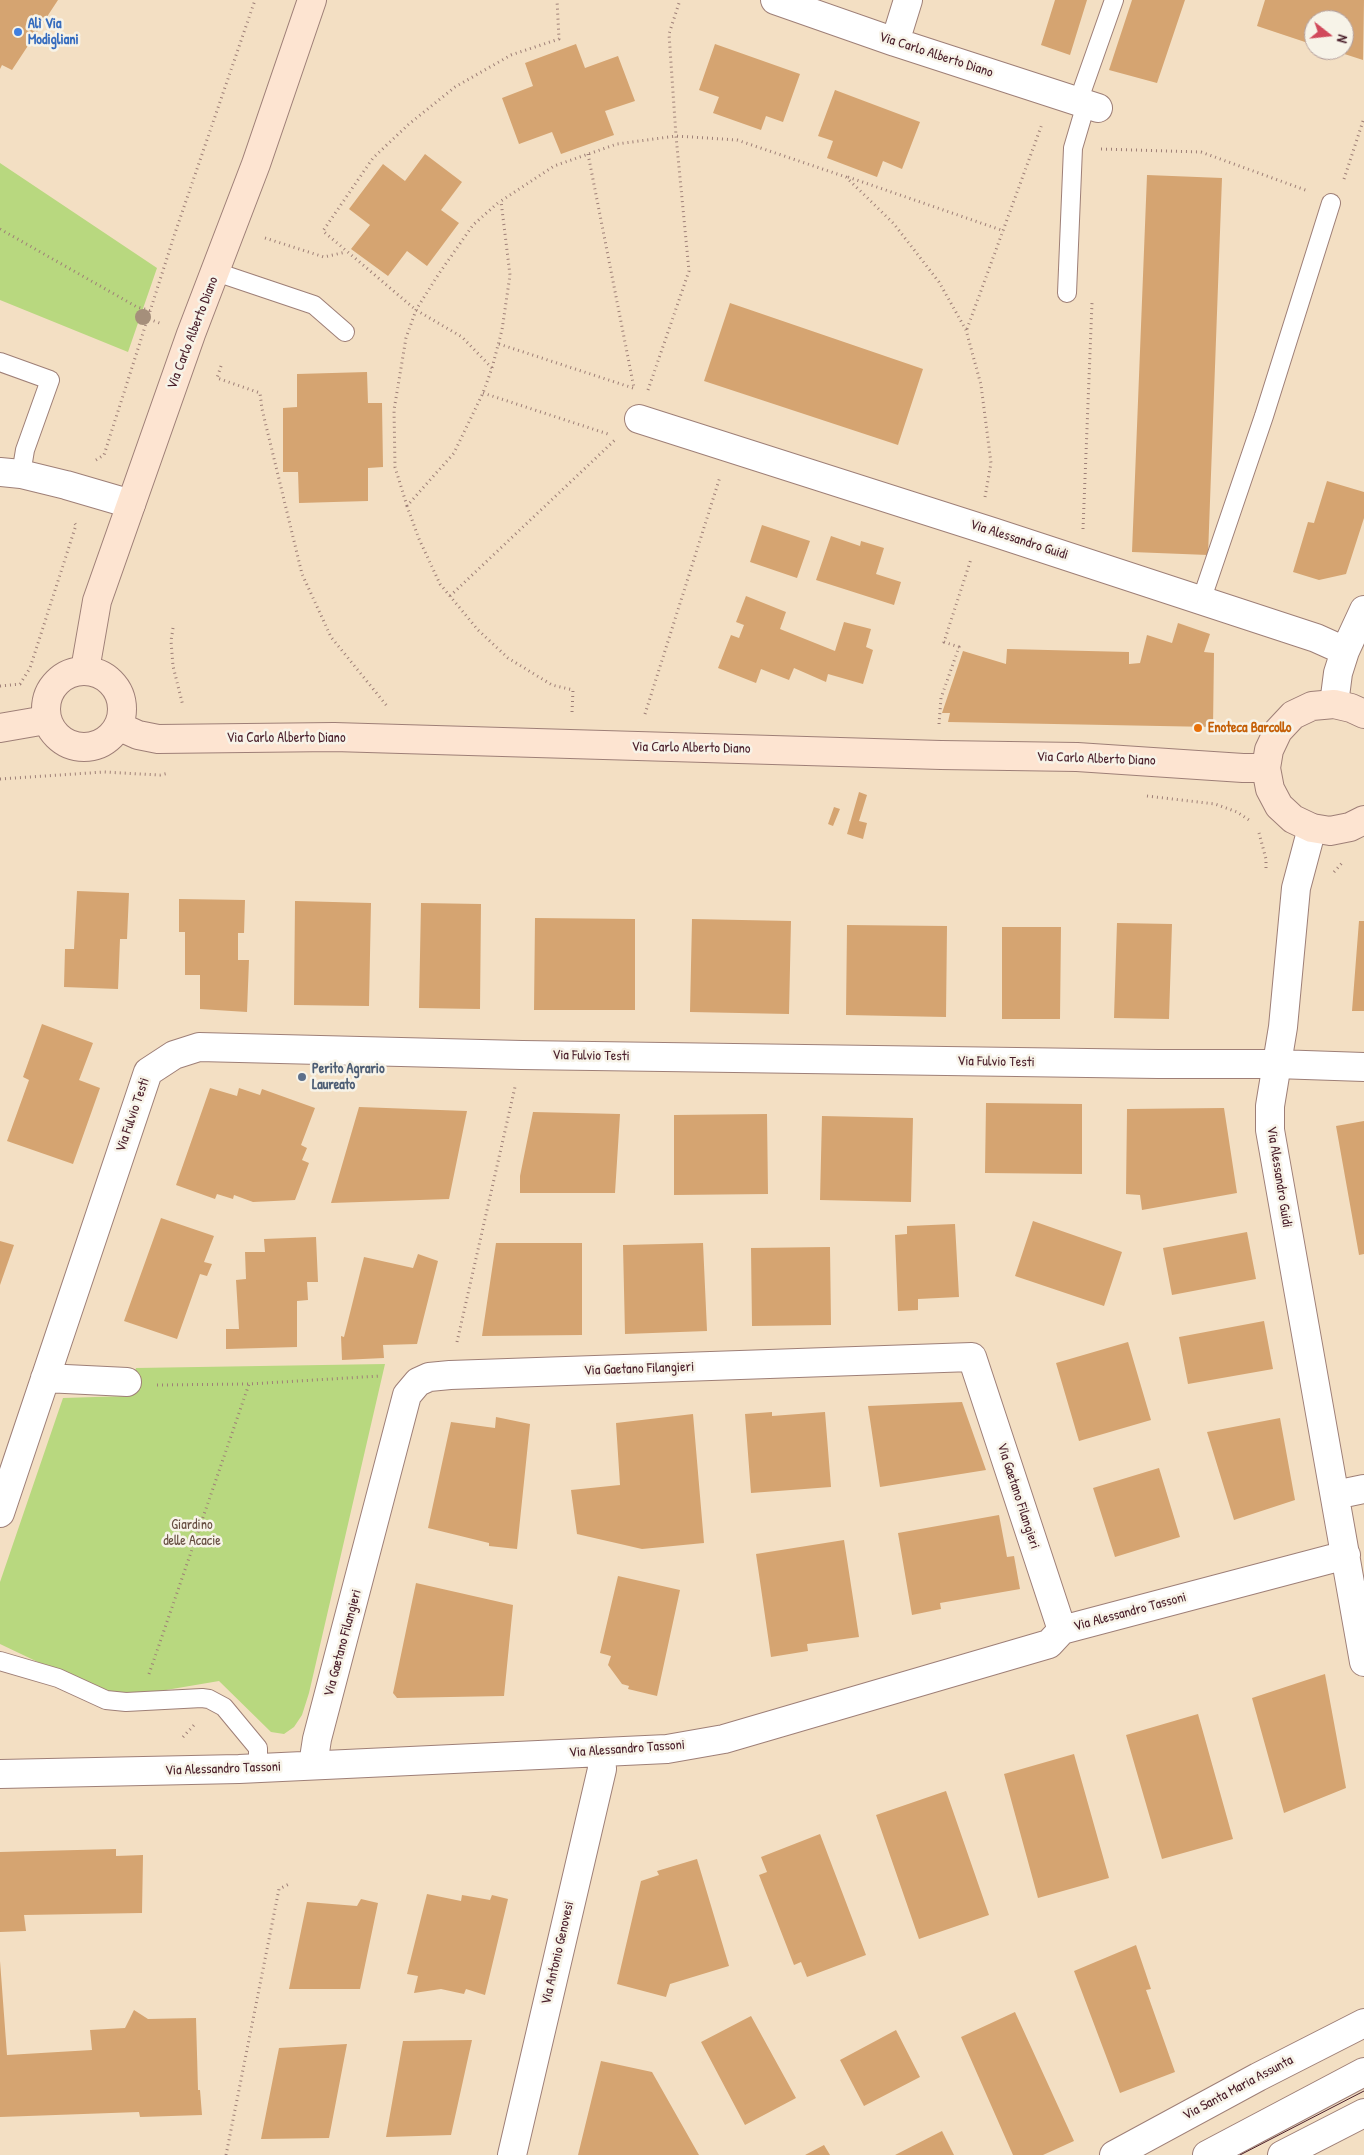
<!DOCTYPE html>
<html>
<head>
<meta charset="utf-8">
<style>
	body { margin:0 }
	#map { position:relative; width:1364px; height:2155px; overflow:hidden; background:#f3dfc3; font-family:"Patrick Hand",sans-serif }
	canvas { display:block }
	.north { position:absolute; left:1304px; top:10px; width:50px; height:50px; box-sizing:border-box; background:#f7f3e8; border:1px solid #b29e9c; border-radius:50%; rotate:106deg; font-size:14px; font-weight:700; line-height:20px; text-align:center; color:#4a1f2b }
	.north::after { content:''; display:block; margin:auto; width:18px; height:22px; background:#d1495b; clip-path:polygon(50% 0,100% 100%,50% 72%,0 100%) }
</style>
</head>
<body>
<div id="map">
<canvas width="1364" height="2155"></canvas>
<div class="north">N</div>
</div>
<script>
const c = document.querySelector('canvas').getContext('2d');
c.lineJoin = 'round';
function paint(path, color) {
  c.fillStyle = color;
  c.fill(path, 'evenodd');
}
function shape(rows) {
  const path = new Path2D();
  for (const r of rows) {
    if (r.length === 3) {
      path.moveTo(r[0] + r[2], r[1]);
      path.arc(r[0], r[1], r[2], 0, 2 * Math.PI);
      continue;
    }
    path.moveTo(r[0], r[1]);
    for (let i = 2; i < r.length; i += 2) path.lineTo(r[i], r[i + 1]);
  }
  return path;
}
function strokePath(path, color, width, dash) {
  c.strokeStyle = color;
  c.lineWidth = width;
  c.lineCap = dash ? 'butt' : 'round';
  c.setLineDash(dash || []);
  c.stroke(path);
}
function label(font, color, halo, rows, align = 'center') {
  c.font = font + ' "Patrick Hand",sans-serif';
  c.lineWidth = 5;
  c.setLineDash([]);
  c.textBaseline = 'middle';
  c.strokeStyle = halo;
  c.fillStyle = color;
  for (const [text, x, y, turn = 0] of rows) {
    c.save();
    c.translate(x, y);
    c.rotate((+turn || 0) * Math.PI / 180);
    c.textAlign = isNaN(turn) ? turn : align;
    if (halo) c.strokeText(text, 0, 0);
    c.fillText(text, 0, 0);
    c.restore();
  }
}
paint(shape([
	[0,163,157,268,128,352,0,300],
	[385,1364,309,1693,302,1715,294,1727,284,1734,271,1732,219,1681,119,1698,95,1685,61,1673,0,1644,0,1582,63,1398,128,1396,136,1368]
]), '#b8d87f');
paint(shape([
	[0,0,58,0,12,70,2,65,0,69],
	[1055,0,1087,0,1070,55,1041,45],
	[1132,0,1185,0,1157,83,1109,70],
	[1265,0,1364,0,1363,60,1332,50,1344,50,1344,20,1314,20,1314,45,1257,26],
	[576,44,585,68,618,56,635,101,605,111,614,135,561,154,552,132,519,144,502,98,533,86,525,63],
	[715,44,800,74,783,122,766,116,761,130,713,113,719,97,699,90],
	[835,90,920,122,902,169,883,161,877,177,827,158,833,141,818,136],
	[425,154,462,182,441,210,459,223,427,266,407,251,388,276,351,249,370,225,349,209,383,164,405,181],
	[1147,175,1222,178,1208,555,1132,552],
	[730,303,923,369,898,445,704,381],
	[367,372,368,403,382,403,383,467,368,468,368,501,299,503,298,472,283,472,283,408,297,407,297,374],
	[1327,481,1364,492,1364,518,1346,574,1319,580,1293,572,1308,522,1314,523],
	[762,525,810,541,797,578,750,562],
	[831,536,860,546,861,541,884,548,876,574,901,582,894,605,816,580],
	[746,596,786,612,780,629,835,651,844,622,871,629,866,647,873,650,863,684,828,674,826,682,794,668,789,680,761,669,756,683,718,668,731,635,739,638,744,625,736,622],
	[1178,623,1210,634,1204,652,1214,653,1213,727,948,722,950,713,942,713,963,651,1006,664,1007,649,1129,652,1129,664,1140,663,1147,635,1172,643],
	[859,792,867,795,859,821,867,823,863,839,847,834],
	[834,807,840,809,833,826,828,824],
	[77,891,129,893,127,939,120,939,118,989,64,987,65,949,74,949],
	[179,899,245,900,244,933,238,933,238,960,249,960,247,1012,200,1009,200,975,185,975,185,932,179,932],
	[295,901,371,903,369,1006,294,1005],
	[421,903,481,904,480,1009,419,1008],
	[535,918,635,919,635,1010,534,1010],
	[692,919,791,921,789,1014,690,1012],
	[1359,921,1364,921,1364,1011,1352,1011],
	[1117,923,1172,924,1169,1019,1114,1018],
	[847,925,947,926,946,1017,846,1015],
	[1002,927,1061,927,1060,1019,1002,1019],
	[42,1024,93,1043,79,1080,100,1088,73,1164,7,1141,29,1080,23,1077],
	[210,1088,237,1096,239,1088,260,1095,262,1089,315,1108,301,1145,307,1148,302,1160,309,1163,295,1200,253,1202,234,1195,233,1199,217,1194,215,1199,176,1185],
	[986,1103,1082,1104,1082,1174,985,1173],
	[359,1107,467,1111,449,1199,331,1203],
	[1224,1108,1237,1193,1142,1210,1140,1195,1126,1194,1127,1109],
	[533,1112,620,1114,615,1193,520,1193,520,1176],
	[767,1114,768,1194,674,1195,674,1115],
	[822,1116,913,1118,911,1202,820,1200],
	[1364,1121,1364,1254,1359,1255,1336,1126],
	[161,1218,214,1236,204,1262,212,1264,207,1276,200,1274,177,1339,124,1321],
	[1033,1221,1122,1252,1104,1306,1015,1276],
	[955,1224,959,1297,918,1299,918,1310,898,1311,895,1235,907,1234,907,1226],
	[1247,1232,1256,1279,1172,1295,1163,1248],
	[316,1237,318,1282,307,1282,308,1300,297,1301,297,1347,226,1349,226,1329,239,1329,236,1280,246,1279,245,1252,265,1252,264,1239],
	[0,1241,14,1245,0,1285],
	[496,1243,582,1243,582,1335,482,1336],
	[703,1243,707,1331,625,1334,623,1245],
	[830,1247,831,1325,752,1326,751,1248],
	[418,1254,438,1261,417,1344,383,1345,384,1358,342,1360,341,1336,344,1337,364,1257,413,1268],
	[1264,1321,1273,1369,1188,1384,1179,1337],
	[1128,1342,1151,1420,1079,1441,1056,1363],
	[962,1402,986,1470,880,1487,868,1406],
	[772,1412,772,1416,825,1412,831,1487,751,1493,745,1414],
	[693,1414,704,1543,642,1549,577,1534,571,1490,620,1485,616,1423],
	[496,1417,530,1424,517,1549,489,1546,489,1543,428,1528,451,1422,495,1428],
	[1280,1418,1295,1500,1234,1520,1207,1432],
	[1159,1468,1180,1537,1115,1557,1093,1488],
	[999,1515,1007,1557,1014,1556,1020,1589,940,1603,941,1609,912,1615,898,1533],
	[844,1540,859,1637,807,1644,808,1651,771,1657,756,1554],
	[618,1576,680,1590,657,1696,628,1689,629,1686,622,1684,608,1665,611,1656,600,1653],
	[416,1583,513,1605,504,1696,397,1698,393,1693],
	[1325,1674,1346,1788,1284,1813,1252,1698],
	[1198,1714,1233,1839,1162,1859,1126,1735],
	[1074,1754,1109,1878,1038,1898,1004,1774],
	[946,1791,989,1915,919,1939,876,1815],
	[820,1834,866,1955,807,1977,801,1962,794,1965,759,1875,767,1872,761,1857],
	[116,1849,116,1856,143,1855,142,1913,24,1915,26,1931,0,1932,0,1852],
	[697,1859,729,1966,670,1984,666,1997,617,1984,641,1881,659,1875,657,1871],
	[427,1894,461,1901,462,1895,490,1900,492,1895,508,1899,485,1995,466,1989,464,1994,441,1989,414,1993,418,1976,407,1974],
	[361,1899,378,1903,360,1989,289,1989,307,1902,357,1906],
	[1136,1945,1151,1989,1146,1990,1175,2072,1120,2093,1074,1971],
	[0,1961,7,2055,92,2050,90,2030,125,2028,134,2010,148,2019,196,2018,198,2090,200,2090,202,2115,140,2117,139,2112,0,2117],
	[1015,2012,1074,2141,1043,2155,1013,2155,961,2037],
	[751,2016,796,2098,745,2125,701,2042],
	[896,2030,920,2077,864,2106,840,2060],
	[472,2040,451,2135,386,2137,403,2041],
	[347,2044,329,2138,261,2139,279,2048],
	[601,2061,652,2072,699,2155,578,2155],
	[942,2131,954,2155,895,2155],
	[824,2145,830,2155,805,2155]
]), '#d5a471');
const lane = shape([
	[1078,102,1114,0],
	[216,272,314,305,345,332],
	[1067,293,1073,148,1086,104],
	[0,362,50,380,25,450,21,474],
	[1201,601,1264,416,1331,203],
	[0,1661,58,1678,106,1700,126,1702,202,1698,209,1699,224,1707,258,1748,258,1769]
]);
const street = shape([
	[775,0,895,42,1098,108],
	[895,42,908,0],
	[639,419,993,532,1316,638,1345,651],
	[0,472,21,474,66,485,131,504],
	[1334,704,1338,673,1345,651,1364,610],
	[1312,828,1296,888,1283,1027,1270,1106,1270,1130,1364,1662],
	[45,1378,127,1382],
	[1335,1495,1364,1489],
	[0,1513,148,1072,174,1055,199,1047,522,1055,1158,1064,1276,1064,1364,1067],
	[313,1765,317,1739,407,1395,418,1382,429,1377,450,1375,972,1357,1062,1630],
	[0,1774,239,1769,667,1749,724,1739,1049,1644,1062,1630,1346,1555],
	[512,2155,602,1769,601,1752],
	[1114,2155,1258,2077,1364,2023],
	[1207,2155,1364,2072],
	[1282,2155,1364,2113]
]);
const secondary = shape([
	[85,670,97,601,191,334,256,164,312,0],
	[84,709,38],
	[1364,714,1351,708,1334,704,1312,706,1293,715,1278,731,1269,750,1266,768,1270,789,1279,806,1293,819,1312,828,1330,831,1350,827,1364,820],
	[118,726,138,735,158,739,334,737,941,755,1077,757,1243,768,1266,768],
	[0,728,46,720]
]);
strokePath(lane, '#9e7f77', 20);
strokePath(street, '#9e7f77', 30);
strokePath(secondary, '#9e7f77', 30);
strokePath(shape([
	[1101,149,1201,152,1308,191],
	[588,154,634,388],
	[848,177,1004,231],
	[1344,179,1364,118],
	[0,229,137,307,151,311],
	[265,238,324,257,346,252],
	[149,319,162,324],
	[967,329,1042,124],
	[499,344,633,388],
	[221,366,217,378,260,393,262,409,302,574,331,637,387,706],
	[492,368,462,337,416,310,323,231,373,158,409,124,455,87,511,55,559,39,557,0],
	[648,390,689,271,676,136,669,34,680,0],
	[483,393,611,435],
	[96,460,104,455,175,233,255,0],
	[407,506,395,467,394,410,406,338,416,310,438,275,473,225,500,201],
	[1083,529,1092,303],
	[450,596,617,438],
	[173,628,171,641,173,666,183,706],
	[0,686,20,684,30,668,76,525,73,521],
	[572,712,573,690,552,685,508,658,478,630,440,584,419,539,407,506,454,453,483,393,492,368,502,330,510,275,501,201,554,166,617,144,676,136,737,140,846,177,894,224,939,282,966,330,981,385,991,463,985,497],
	[645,714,720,477],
	[939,724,941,698,959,647,944,642,971,559],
	[0,779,104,772,160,775,169,773],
	[1147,796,1215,804,1237,812,1249,820],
	[1259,833,1266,859,1266,868],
	[1334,872,1343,862],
	[457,1342,515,1087],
	[157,1385,249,1384,380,1376],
	[149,1674,249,1384],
	[183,1737,194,1725],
	[226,2155,279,1889,291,1883]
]), '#9e7f77', 3, [1, 4]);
strokePath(lane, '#fff', 18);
strokePath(street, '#fff', 28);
strokePath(secondary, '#fde4d1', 28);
strokePath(shape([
	[1240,2155,1364,2091]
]), '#4a1f2b', 1);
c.fillStyle = '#a58f7b';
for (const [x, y] of [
	[143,317]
]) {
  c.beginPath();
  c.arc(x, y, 8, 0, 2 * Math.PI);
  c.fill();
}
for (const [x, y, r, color] of [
	[18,32,5,"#3f7fe0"],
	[1198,728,5,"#e8710a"],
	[302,1077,5,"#5c6f8a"]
]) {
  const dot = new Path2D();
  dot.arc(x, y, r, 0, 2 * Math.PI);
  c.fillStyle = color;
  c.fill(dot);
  strokePath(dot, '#f7f3e8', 2);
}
label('bold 14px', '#366cbe', '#f7f3e8', [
	["Alì Via",28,24],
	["Modigliani",28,40]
], 'left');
label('14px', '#4a1f2b', '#f7f3e8', [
	["Via Carlo Alberto Diano",936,55,18],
	["Via Carlo Alberto Diano",193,333,-69],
	["Via Alessandro Guidi",1019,540,18],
	["Via Carlo Alberto Diano",286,738],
	["Via Carlo Alberto Diano",691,748,1],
	["Via Carlo Alberto Diano",1096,759,2],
	["Via Fulvio Testi",591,1056,1],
	["Via Fulvio Testi",996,1062,1],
	["Via Fulvio Testi",133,1115,-71],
	["Via Alessandro Guidi",1279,1177,81],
	["Via Gaetano Filangieri",639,1369,-2],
	["Via Gaetano Filangieri",1018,1496,72],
	["Via Alessandro Tassoni",1130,1612,-15],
	["Via Gaetano Filangieri",343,1643,-75],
	["Via Alessandro Tassoni",627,1749,-4],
	["Via Alessandro Tassoni",223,1769,-2],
	["Via Antonio Genovesi",558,1953,-77],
	["Via Santa Maria Assunta",1238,2088,-28]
]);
label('bold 14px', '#c56008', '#f7f3e8', [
	["Enoteca Barcollo",1208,728]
], 'left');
label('bold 14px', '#4e5e75', '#f7f3e8', [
	["Perito Agrario",312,1069],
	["Laureato",312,1085]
], 'left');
label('14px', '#664d40', '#f7f3e8', [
	["Giardino",192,1525],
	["delle Acacie",192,1541]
]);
</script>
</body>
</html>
